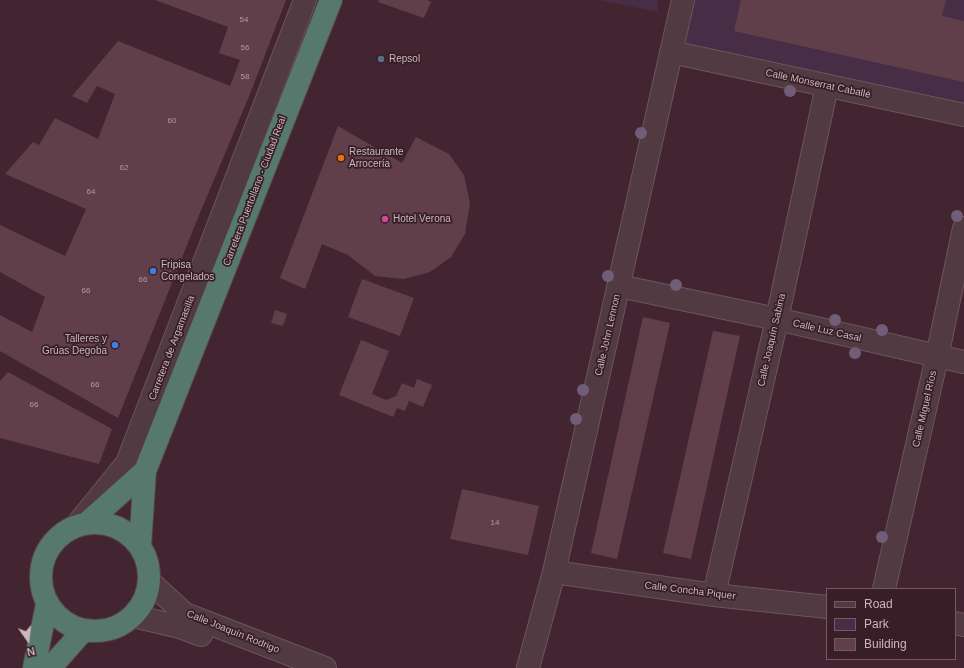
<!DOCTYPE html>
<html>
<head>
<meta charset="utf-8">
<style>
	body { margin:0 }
	#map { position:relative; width:964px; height:668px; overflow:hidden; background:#422530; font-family:Arial,sans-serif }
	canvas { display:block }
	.legend { position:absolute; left:826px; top:588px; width:130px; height:72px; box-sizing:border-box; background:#371e27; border:1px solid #735b63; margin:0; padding:5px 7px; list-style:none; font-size:12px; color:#ccb7be }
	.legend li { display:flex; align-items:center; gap:8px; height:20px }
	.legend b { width:20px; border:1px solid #735b63 }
	.north { position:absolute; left:8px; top:620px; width:40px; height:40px; -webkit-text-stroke:3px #371e27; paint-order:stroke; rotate:166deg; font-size:11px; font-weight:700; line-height:16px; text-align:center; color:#ccb7be }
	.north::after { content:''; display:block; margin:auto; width:14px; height:18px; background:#ccb7be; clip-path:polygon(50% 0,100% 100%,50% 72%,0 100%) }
</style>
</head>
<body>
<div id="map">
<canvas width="964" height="668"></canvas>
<ul class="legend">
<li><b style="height:5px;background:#523a42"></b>Road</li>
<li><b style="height:11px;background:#472d46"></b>Park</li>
<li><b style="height:11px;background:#603f4b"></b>Building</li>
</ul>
<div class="north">N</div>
</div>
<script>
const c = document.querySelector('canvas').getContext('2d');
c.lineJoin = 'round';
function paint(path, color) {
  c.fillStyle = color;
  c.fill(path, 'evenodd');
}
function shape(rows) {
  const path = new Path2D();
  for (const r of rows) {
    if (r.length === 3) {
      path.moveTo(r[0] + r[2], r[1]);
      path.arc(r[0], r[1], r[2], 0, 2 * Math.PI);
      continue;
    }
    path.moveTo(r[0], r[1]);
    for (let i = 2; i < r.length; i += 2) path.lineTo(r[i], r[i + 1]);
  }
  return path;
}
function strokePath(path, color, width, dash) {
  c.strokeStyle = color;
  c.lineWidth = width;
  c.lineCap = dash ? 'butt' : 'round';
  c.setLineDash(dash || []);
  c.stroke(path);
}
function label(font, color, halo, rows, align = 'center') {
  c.font = font + ' Arial,sans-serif';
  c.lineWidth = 3.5;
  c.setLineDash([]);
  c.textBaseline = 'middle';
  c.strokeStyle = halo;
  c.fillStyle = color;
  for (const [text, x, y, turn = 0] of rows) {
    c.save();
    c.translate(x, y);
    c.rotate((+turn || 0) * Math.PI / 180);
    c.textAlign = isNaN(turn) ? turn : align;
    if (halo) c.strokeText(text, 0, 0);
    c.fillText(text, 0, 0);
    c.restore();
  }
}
paint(shape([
	[599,0,658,0,657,12],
	[683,0,964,0,964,115,671,52]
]), '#472d46');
paint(shape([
	[155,0,286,0,250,94,197,220,118,418,0,351,0,315,32,332,45,297,0,272,0,225,65,256,86,209,5,174,33,142,39,145,55,118,98,139,115,94,97,86,87,103,72,96,118,41,230,86,240,60,219,53,228,27],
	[379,0,427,0,431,2,424,18,378,2],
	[741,0,946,0,942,16,964,21,964,82,734,31],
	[338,126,402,163,416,137,449,154,464,175,470,203,465,234,451,257,430,272,404,279,375,276,348,255,322,244,305,289,280,278],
	[362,279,414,298,400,336,348,317],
	[275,310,287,314,283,326,271,323],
	[643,317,670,323,617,559,591,553],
	[713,331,740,336,691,559,663,553],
	[361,340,389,351,372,394,386,400,396,396,402,383,414,388,417,379,432,385,423,407,409,401,405,411,397,408,393,417,339,395],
	[8,372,112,429,99,464,0,438,0,381],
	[462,489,539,506,528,555,450,539]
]), '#603f4b');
const minor = shape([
	[671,52,964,115],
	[619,286,777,319,964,362],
	[76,526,127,463,305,0],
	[554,572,714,595,827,607],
	[150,582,185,614,325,668],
	[884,589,937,357,964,228],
	[714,595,777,319,827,86],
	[133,616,180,627,201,635],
	[955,623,964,625],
	[528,668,554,572,683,0]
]);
const highway = shape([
	[95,577,54],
	[87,523,145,471],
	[140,546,145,471,331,0],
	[34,668,47,604],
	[50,668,84,630]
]);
strokePath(minor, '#6c555d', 24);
strokePath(highway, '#59424a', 24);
strokePath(minor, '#523a42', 22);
strokePath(highway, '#57786d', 22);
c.fillStyle = '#705d77';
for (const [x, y] of [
	[790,91],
	[641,133],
	[957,216],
	[608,276],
	[676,285],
	[835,320],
	[882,330],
	[855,353],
	[583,390],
	[576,419],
	[882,537]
]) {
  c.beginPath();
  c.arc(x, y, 6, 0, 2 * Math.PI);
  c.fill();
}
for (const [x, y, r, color] of [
	[381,59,4,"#5c6f8a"],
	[341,158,4,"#e8710a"],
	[385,219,4,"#d1479c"],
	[153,271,4,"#3f7fe0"],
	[115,345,4,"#3f7fe0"]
]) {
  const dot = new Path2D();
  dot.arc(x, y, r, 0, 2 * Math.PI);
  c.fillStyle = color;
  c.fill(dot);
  strokePath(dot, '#371e27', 1.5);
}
label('8px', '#b199a1', null, [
	["54",244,20],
	["56",245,48],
	["58",245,77],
	["60",172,121],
	["62",124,168],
	["64",91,192],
	["66",143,280],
	["66",86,291],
	["66",95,385],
	["66",34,405],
	["14",495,523]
]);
label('10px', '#ccb7be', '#371e27', [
	["Repsol",389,59],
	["Restaurante",349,152],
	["Arrocería",349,164],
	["Hotel Verona",393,219],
	["Fripisa",161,265],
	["Congelados",161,277],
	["Talleres y",107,339,"right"],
	["Grúas Degoba",107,351,"right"]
], 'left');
label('10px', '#ccb7be', '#371e27', [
	["Calle Monserrat Caballé",818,84,12],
	["Carretera Puertollano - Ciudad Real",255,191,-69],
	["Calle Luz Casal",827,331,13],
	["Calle John Lennon",608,335,-77],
	["Calle Joaquín Sabina",772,340,-77],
	["Carretera de Argamasilla",172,348,-69],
	["Calle Miguel Ríos",925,409,-77],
	["Calle Concha Piquer",690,591,7],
	["Calle Joaquín Rodrigo",233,632,22]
]);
</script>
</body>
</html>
